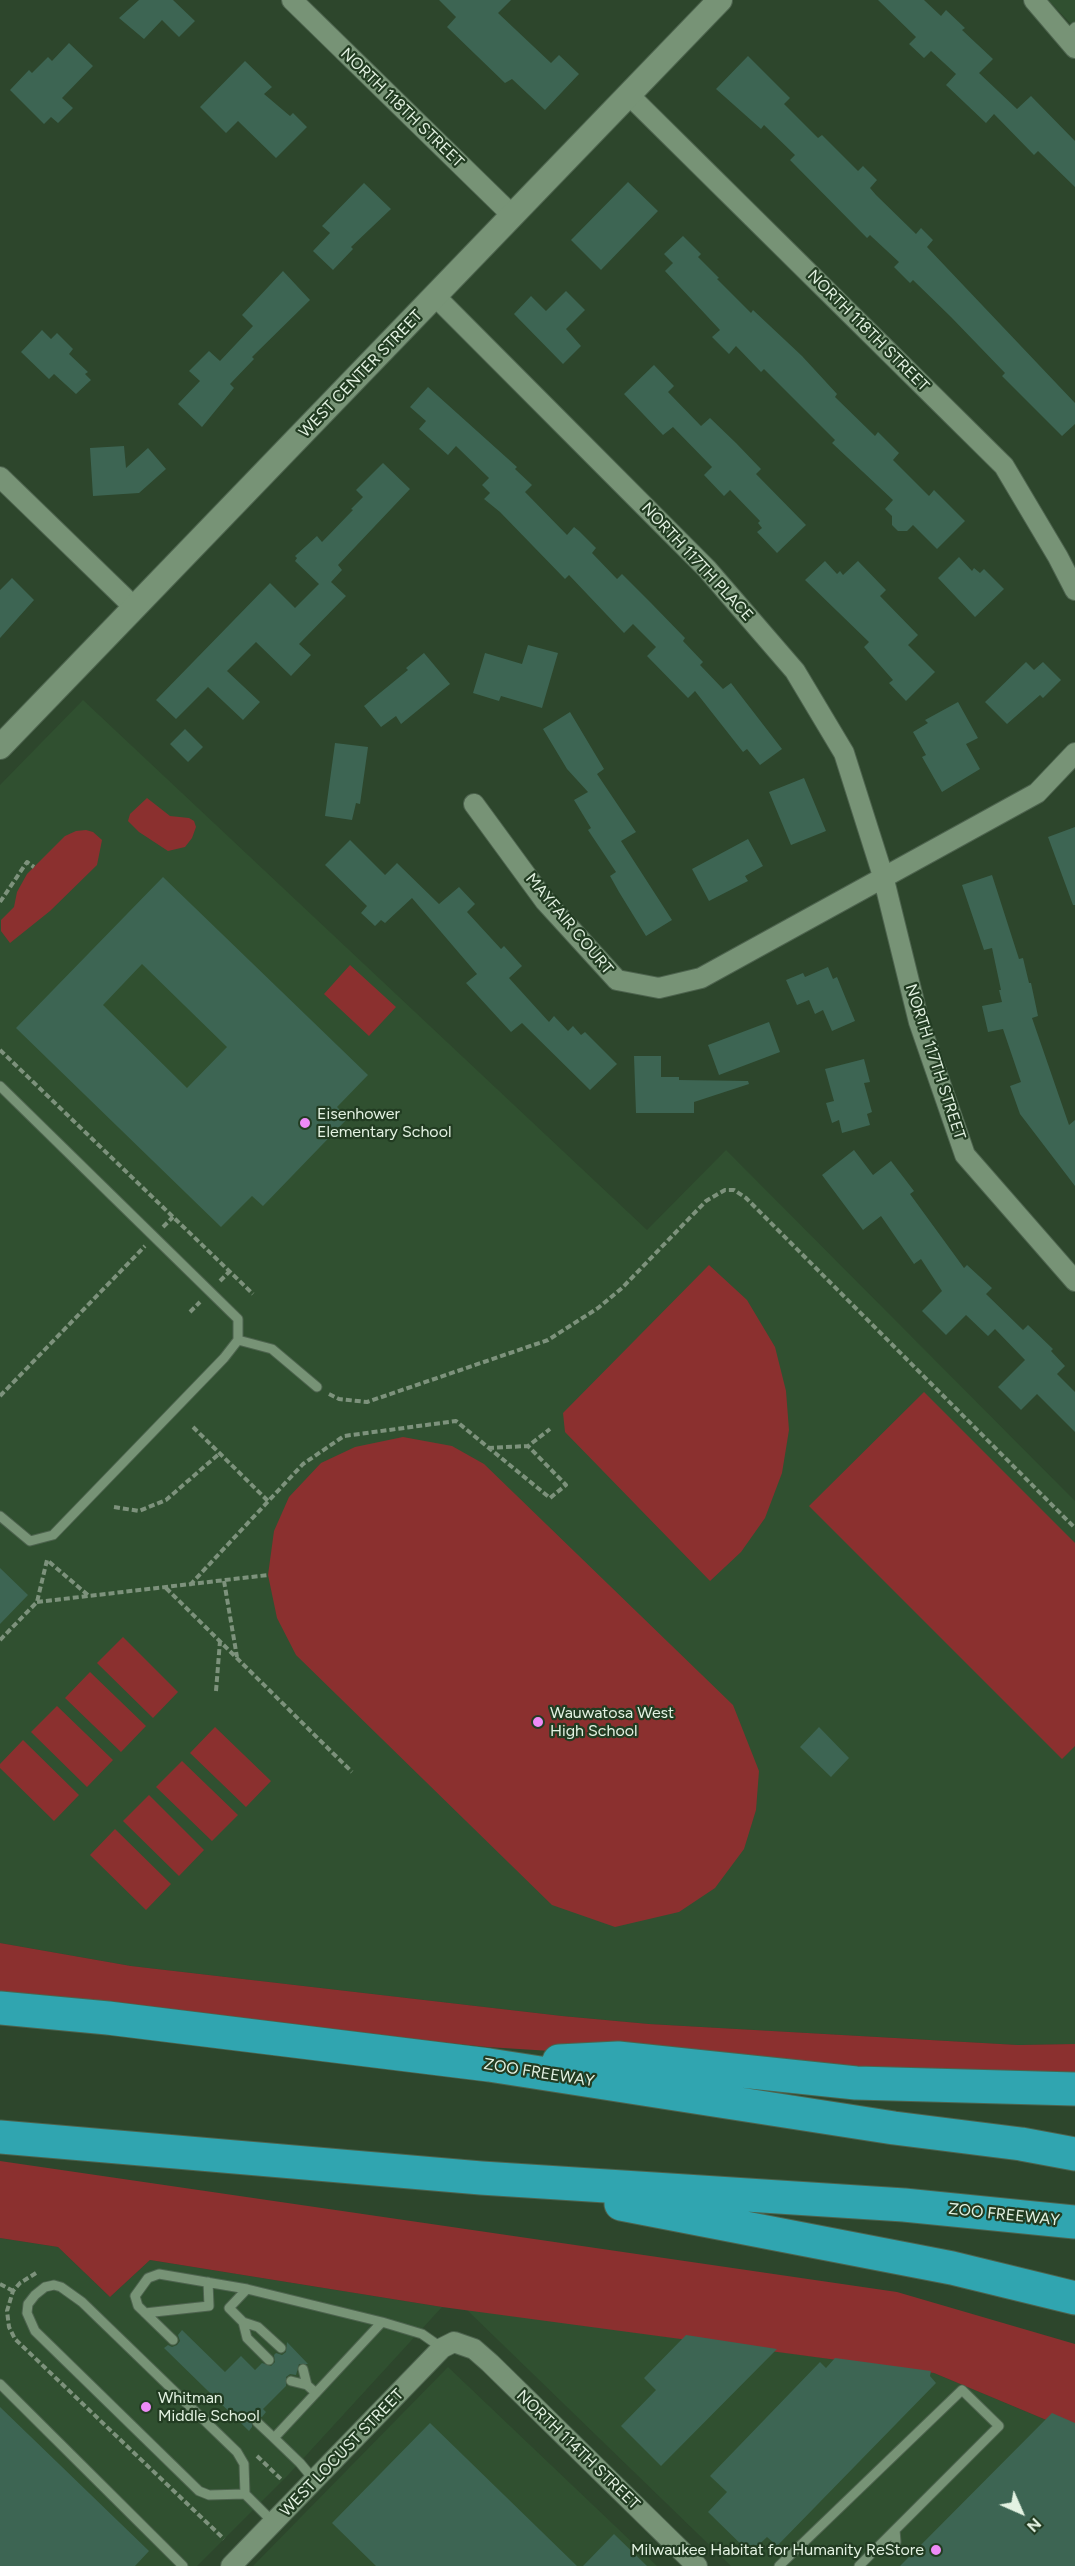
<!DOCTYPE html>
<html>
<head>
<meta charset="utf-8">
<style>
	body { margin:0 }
	#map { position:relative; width:1075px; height:2566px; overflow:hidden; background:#2d462c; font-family:Figtree,sans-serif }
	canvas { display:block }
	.north { position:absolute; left:991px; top:2482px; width:60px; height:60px; -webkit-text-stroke:4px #223c22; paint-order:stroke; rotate:135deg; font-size:16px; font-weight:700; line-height:24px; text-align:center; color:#e3f2e2 }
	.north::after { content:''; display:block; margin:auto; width:21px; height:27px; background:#e3f2e2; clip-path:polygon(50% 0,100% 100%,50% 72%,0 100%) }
</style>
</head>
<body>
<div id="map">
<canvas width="1075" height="2566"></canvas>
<div class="north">N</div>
</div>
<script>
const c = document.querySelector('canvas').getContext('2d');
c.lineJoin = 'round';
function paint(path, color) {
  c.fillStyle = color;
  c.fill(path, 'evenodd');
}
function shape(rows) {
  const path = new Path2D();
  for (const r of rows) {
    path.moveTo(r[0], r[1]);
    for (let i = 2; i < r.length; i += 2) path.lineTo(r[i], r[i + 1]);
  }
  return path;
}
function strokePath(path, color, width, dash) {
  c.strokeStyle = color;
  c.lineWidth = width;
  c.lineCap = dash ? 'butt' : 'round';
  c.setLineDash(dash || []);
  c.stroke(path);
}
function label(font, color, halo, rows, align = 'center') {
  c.font = font + ' Figtree,sans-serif';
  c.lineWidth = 4.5;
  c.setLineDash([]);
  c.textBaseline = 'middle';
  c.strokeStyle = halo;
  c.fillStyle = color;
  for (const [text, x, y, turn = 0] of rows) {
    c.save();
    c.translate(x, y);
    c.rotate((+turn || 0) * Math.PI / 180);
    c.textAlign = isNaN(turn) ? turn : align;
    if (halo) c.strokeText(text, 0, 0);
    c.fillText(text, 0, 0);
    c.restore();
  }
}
paint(shape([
	[1048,0,1075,0,1075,28],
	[83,700,647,1230,726,1150,1075,1501,1075,2044,1018,2045,649,2024,562,2016,131,1966,0,1943,0,785],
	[0,2238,58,2247,110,2297,150,2260,442,2307,289,2474,197,2566,0,2566],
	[466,2309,934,2373,1075,2432,1075,2566,731,2566],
	[448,2367,657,2566,253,2566]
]), '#305030');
paint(shape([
	[147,798,170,816,189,818,194,821,196,827,192,838,185,847,168,851,139,832,128,821,130,814],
	[86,830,93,832,102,840,97,865,50,911,10,943,1,931,1,920,14,907,17,892,27,874,65,836,76,831],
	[350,965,396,1007,369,1036,324,994],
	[709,1265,747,1300,775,1347,786,1391,789,1430,782,1473,765,1518,741,1552,710,1581,565,1432,563,1413],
	[924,1392,1075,1543,1075,1746,1062,1759,809,1506],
	[403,1437,452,1446,484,1464,733,1705,759,1771,756,1810,744,1849,715,1888,679,1912,615,1927,552,1905,296,1655,277,1618,268,1575,274,1531,289,1497,321,1463,355,1447],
	[123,1637,178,1692,153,1718,97,1663],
	[90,1672,146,1726,121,1752,65,1698],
	[57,1706,113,1760,87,1787,31,1732],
	[215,1727,271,1781,246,1807,190,1753],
	[23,1740,79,1795,54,1821,0,1768,0,1764],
	[182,1761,238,1815,212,1841,156,1787],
	[149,1795,204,1850,179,1876,123,1821],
	[115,1829,171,1884,146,1910,90,1855],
	[0,1943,131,1966,562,2016,649,2024,1018,2045,1075,2044,1075,2081,1029,2081,487,2047,0,1996],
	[0,2161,897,2292,1075,2344,1075,2432,934,2373,442,2307,150,2260,110,2297,58,2247,0,2238]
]), '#8b302f');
paint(shape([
	[139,0,173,0,195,21,179,37,162,20,144,39,119,18],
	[439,0,511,0,498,13,551,63,559,55,579,74,545,110,512,79,505,83,447,27,456,17],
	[878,0,924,0,941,16,946,10,965,28,962,30,993,59,979,73,1017,109,1031,96,1075,141,1075,187,1038,151,1034,155,994,114,986,123,946,85,956,74,931,51,924,58,909,44,916,37],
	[69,43,93,66,62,98,73,108,58,123,51,117,44,124,10,90,29,70,32,73,48,57,52,61],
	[748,56,790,98,784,104,818,138,822,135,858,171,863,166,877,180,870,188,876,195,916,234,921,228,933,240,927,247,1075,403,1075,424,1062,436,1002,376,1005,373,951,317,913,280,910,283,894,267,899,262,872,237,870,235,867,238,790,160,795,155,764,125,761,129,716,89],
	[245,61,272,87,264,94,290,116,293,113,307,127,276,158,238,121,226,133,200,107],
	[628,182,658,211,601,270,571,240],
	[364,183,391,209,351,247,353,249,333,270,313,251,330,233,322,226],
	[683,236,701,254,698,257,719,278,717,279,751,313,753,310,802,356,837,394,835,397,875,436,878,432,899,453,893,460,929,496,934,490,965,521,937,549,913,525,907,531,898,531,892,525,892,516,885,509,893,500,832,443,835,440,764,369,761,372,736,346,729,354,712,337,720,330,665,271,673,263,664,254],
	[283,271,310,300,252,357,254,359,230,384,234,388,202,427,178,404,200,381,189,371,209,351,220,361,253,326,242,315],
	[566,291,585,310,566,329,581,346,563,364,514,314,531,296,546,311],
	[42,330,51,339,57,333,73,349,69,354,88,372,85,374,91,380,76,394,54,374,49,379,21,352],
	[654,365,674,386,668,392,701,426,710,418,736,443,761,469,756,474,806,525,777,553,757,532,762,528,758,523,760,521,730,490,724,496,704,475,712,467,673,427,663,435,624,394],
	[428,387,517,467,515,469,532,485,525,492,567,535,574,527,579,531,596,548,592,553,617,579,622,574,651,603,685,638,683,641,703,662,700,665,723,689,731,683,782,749,760,765,747,749,743,752,695,691,688,698,647,656,656,647,633,624,624,633,569,575,565,579,500,512,484,499,490,493,482,485,489,478,456,446,448,455,419,429,426,421,410,407],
	[124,446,126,468,148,448,166,469,139,493,93,496,90,448],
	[383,463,410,489,338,565,342,570,331,582,346,596,299,644,311,655,291,676,256,642,227,671,260,702,243,720,208,687,176,719,156,700,270,583,295,608,319,584,295,561,297,558,295,556,317,536,322,542,353,510,351,509,363,497,356,490],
	[959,557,972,571,974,568,980,573,984,569,1004,589,975,617,938,578],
	[825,561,837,574,840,571,843,575,858,561,886,590,880,596,918,635,908,645,935,672,906,701,889,683,893,680,864,647,869,642,805,580],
	[12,578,34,600,0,638,0,590],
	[528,645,558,653,542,708,501,696,499,701,473,693,485,653,522,664],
	[424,653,450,684,401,724,396,716,381,727,364,706,408,670,406,668],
	[1026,662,1034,670,1043,662,1061,680,1043,698,1040,695,1007,724,985,702],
	[958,702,978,738,966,744,980,769,942,792,922,757,926,755,913,732,928,723,925,720],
	[570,712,604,769,597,774,636,832,621,841,672,920,646,936,619,892,610,876,616,872,588,830,591,828,574,800,588,792,567,769,543,729],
	[185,729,203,747,188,762,170,744],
	[335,743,368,747,360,804,356,803,352,820,325,816],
	[804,778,826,831,791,845,769,792],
	[1075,827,1075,905,1073,905,1048,837],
	[748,839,763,866,745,876,748,881,709,901,692,869],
	[350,840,385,875,397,863,439,904,459,887,475,904,467,912,501,949,504,946,522,966,509,978,549,1022,554,1016,568,1031,573,1026,581,1035,585,1032,617,1064,590,1090,522,1023,511,1032,466,983,477,974,412,898,385,923,381,920,375,926,361,913,367,906,325,865],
	[992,875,1019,959,1023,958,1029,983,1031,983,1038,1016,1032,1018,1069,1125,1075,1120,1075,1186,1020,1114,1010,1086,1021,1082,1003,1029,988,1032,982,1006,1002,1002,999,990,1001,990,992,948,984,950,962,885],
	[163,877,368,1075,337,1107,348,1118,263,1206,252,1196,221,1227,16,1028],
	[142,964,227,1047,187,1088,103,1005],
	[828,967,833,979,837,977,855,1021,832,1031,823,1010,815,1014,809,1000,797,1005,786,980,803,973,805,977],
	[769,1022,780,1052,719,1075,708,1045],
	[634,1056,661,1056,661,1077,679,1077,679,1080,748,1081,749,1084,694,1102,694,1113,636,1113],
	[864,1059,870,1082,864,1083,872,1112,867,1114,870,1125,842,1133,839,1120,832,1123,826,1103,834,1101,825,1069],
	[854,1150,873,1175,891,1161,914,1191,910,1194,964,1268,967,1265,992,1288,986,1294,1023,1330,1028,1325,1053,1349,1051,1351,1065,1366,1057,1374,1075,1392,1075,1432,1037,1394,1021,1410,998,1387,1025,1360,995,1329,988,1336,966,1315,946,1335,922,1311,942,1291,921,1259,914,1264,881,1216,863,1230,822,1175],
	[0,1568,28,1595,0,1624],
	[819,1727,849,1758,831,1777,800,1747],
	[182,2330,225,2372,241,2356,255,2370,262,2363,271,2366,275,2362,274,2355,276,2353,282,2355,286,2352,287,2342,308,2364,299,2364,296,2375,290,2374,286,2377,286,2386,263,2409,266,2412,262,2417,256,2415,252,2418,252,2427,249,2431,164,2348,168,2345,172,2347,177,2345,180,2341,178,2335],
	[686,2335,777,2349,661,2466,621,2426,656,2390,644,2378],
	[835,2358,931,2371,930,2376,936,2383,777,2546,767,2537,750,2553,708,2512,727,2492,710,2476,820,2362,826,2368],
	[0,2407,149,2551,135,2566,0,2566],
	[1052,2413,1075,2423,1075,2566,900,2566],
	[430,2423,577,2566,376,2566,332,2523],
	[614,2534,647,2566,583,2566]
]), '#3d6553');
const service = shape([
	[1064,37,1075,27],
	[0,1086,238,1319,238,1340,224,1358,53,1535,30,1541,0,1516],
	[238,1340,272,1349,317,1387],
	[247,2289,229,2308,243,2322,247,2338,269,2360],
	[145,2313,209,2306,208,2282],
	[243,2322,258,2327,281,2348],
	[173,2340,138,2306,135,2296,148,2278,159,2274,247,2289,382,2322],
	[303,2369,307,2385,316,2393],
	[291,2381,307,2385],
	[0,2384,183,2566],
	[257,2422,274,2438],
	[315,2481,300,2463,274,2438,382,2322,422,2334,442,2348],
	[245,2494,209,2495,199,2491,35,2331,27,2313,28,2304,35,2295,45,2287,54,2285,61,2287,82,2302,237,2452,244,2464,245,2494,274,2523],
	[890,2552,896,2542,895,2530],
	[779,2566,962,2390,999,2426,859,2566]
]);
const minor = shape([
	[292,0,513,216],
	[1034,0,1075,48],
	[629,95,1004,466,1058,557,1075,590],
	[436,297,707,569,795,671,844,753,883,876,919,1022,965,1155,1075,1281],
	[0,477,135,608],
	[474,804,545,901,617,980,659,988,701,978,1037,793,1075,753],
	[231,2566,442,2348,454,2342,474,2349,490,2363,697,2566]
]);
const tertiary = shape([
	[0,747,720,0]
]);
const motorway = shape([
	[0,2008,108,2018,489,2065,894,2128,1021,2144,1075,2154],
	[559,2061,618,2058,856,2083,1075,2089],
	[0,2137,481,2178,904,2205,1075,2222],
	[621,2204,952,2268,1075,2298]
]);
strokePath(service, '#4d634e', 11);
strokePath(minor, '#4d634e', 22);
strokePath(tertiary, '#4d634e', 26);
strokePath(motorway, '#4d634e', 35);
strokePath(shape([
	[0,902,27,862,34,867],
	[0,1050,253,1294],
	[163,1227,173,1217],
	[220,1281,230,1271],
	[190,1312,200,1302],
	[329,1394,339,1399,367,1402,548,1340,598,1308,622,1288,706,1201,725,1190,734,1190,746,1198,1075,1528],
	[0,1396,145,1246],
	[193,1427,268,1501],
	[488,1448,528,1446,550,1429],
	[114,1507,139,1511,166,1500,220,1453],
	[224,1581,237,1657],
	[190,1585,303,1464,344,1436,456,1421,550,1498,566,1485,528,1446],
	[166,1588,352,1772],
	[37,1602,268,1575],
	[0,1640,37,1602,47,1560,89,1596],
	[216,1691,220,1641],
	[36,2273,20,2283,13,2291,7,2311,9,2327,15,2339,224,2539],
	[0,2284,15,2292],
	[257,2456,282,2480]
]), '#7d927c', 4, [6, 3]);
strokePath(service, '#779376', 9);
strokePath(minor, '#779376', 20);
strokePath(tertiary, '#779376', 24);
strokePath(motorway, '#30a5b0', 33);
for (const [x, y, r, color] of [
	[305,1123,6,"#ee8bf7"],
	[538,1722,6,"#ee8bf7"],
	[146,2407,6,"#ee8bf7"],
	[936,2550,6,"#ee8bf7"]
]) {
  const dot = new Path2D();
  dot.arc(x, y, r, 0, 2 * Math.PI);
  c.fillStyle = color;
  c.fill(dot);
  strokePath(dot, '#223c22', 2);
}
label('16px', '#e3f2e2', '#223c22', [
	["NORTH 118TH STREET",402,108,44],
	["NORTH 118TH STREET",868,331,45],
	["WEST CENTER STREET",361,374,-46],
	["NORTH 117TH PLACE",697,562,47],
	["MAYFAIR COURT",569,924,50],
	["NORTH 117TH STREET",935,1062,72],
	["ZOO FREEWAY",539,2073,9],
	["ZOO FREEWAY",1004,2215,6],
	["NORTH 114TH STREET",578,2450,44],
	["WEST LOCUST STREET",342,2453,-46]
]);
label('16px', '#e3f2e2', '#223c22', [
	["Eisenhower",317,1114],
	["Elementary School",317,1132],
	["Wauwatosa West",550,1713],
	["High School",550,1731],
	["Whitman",158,2398],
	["Middle School",158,2416],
	["Milwaukee Habitat for Humanity ReStore",924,2550,"right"]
], 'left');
</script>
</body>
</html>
